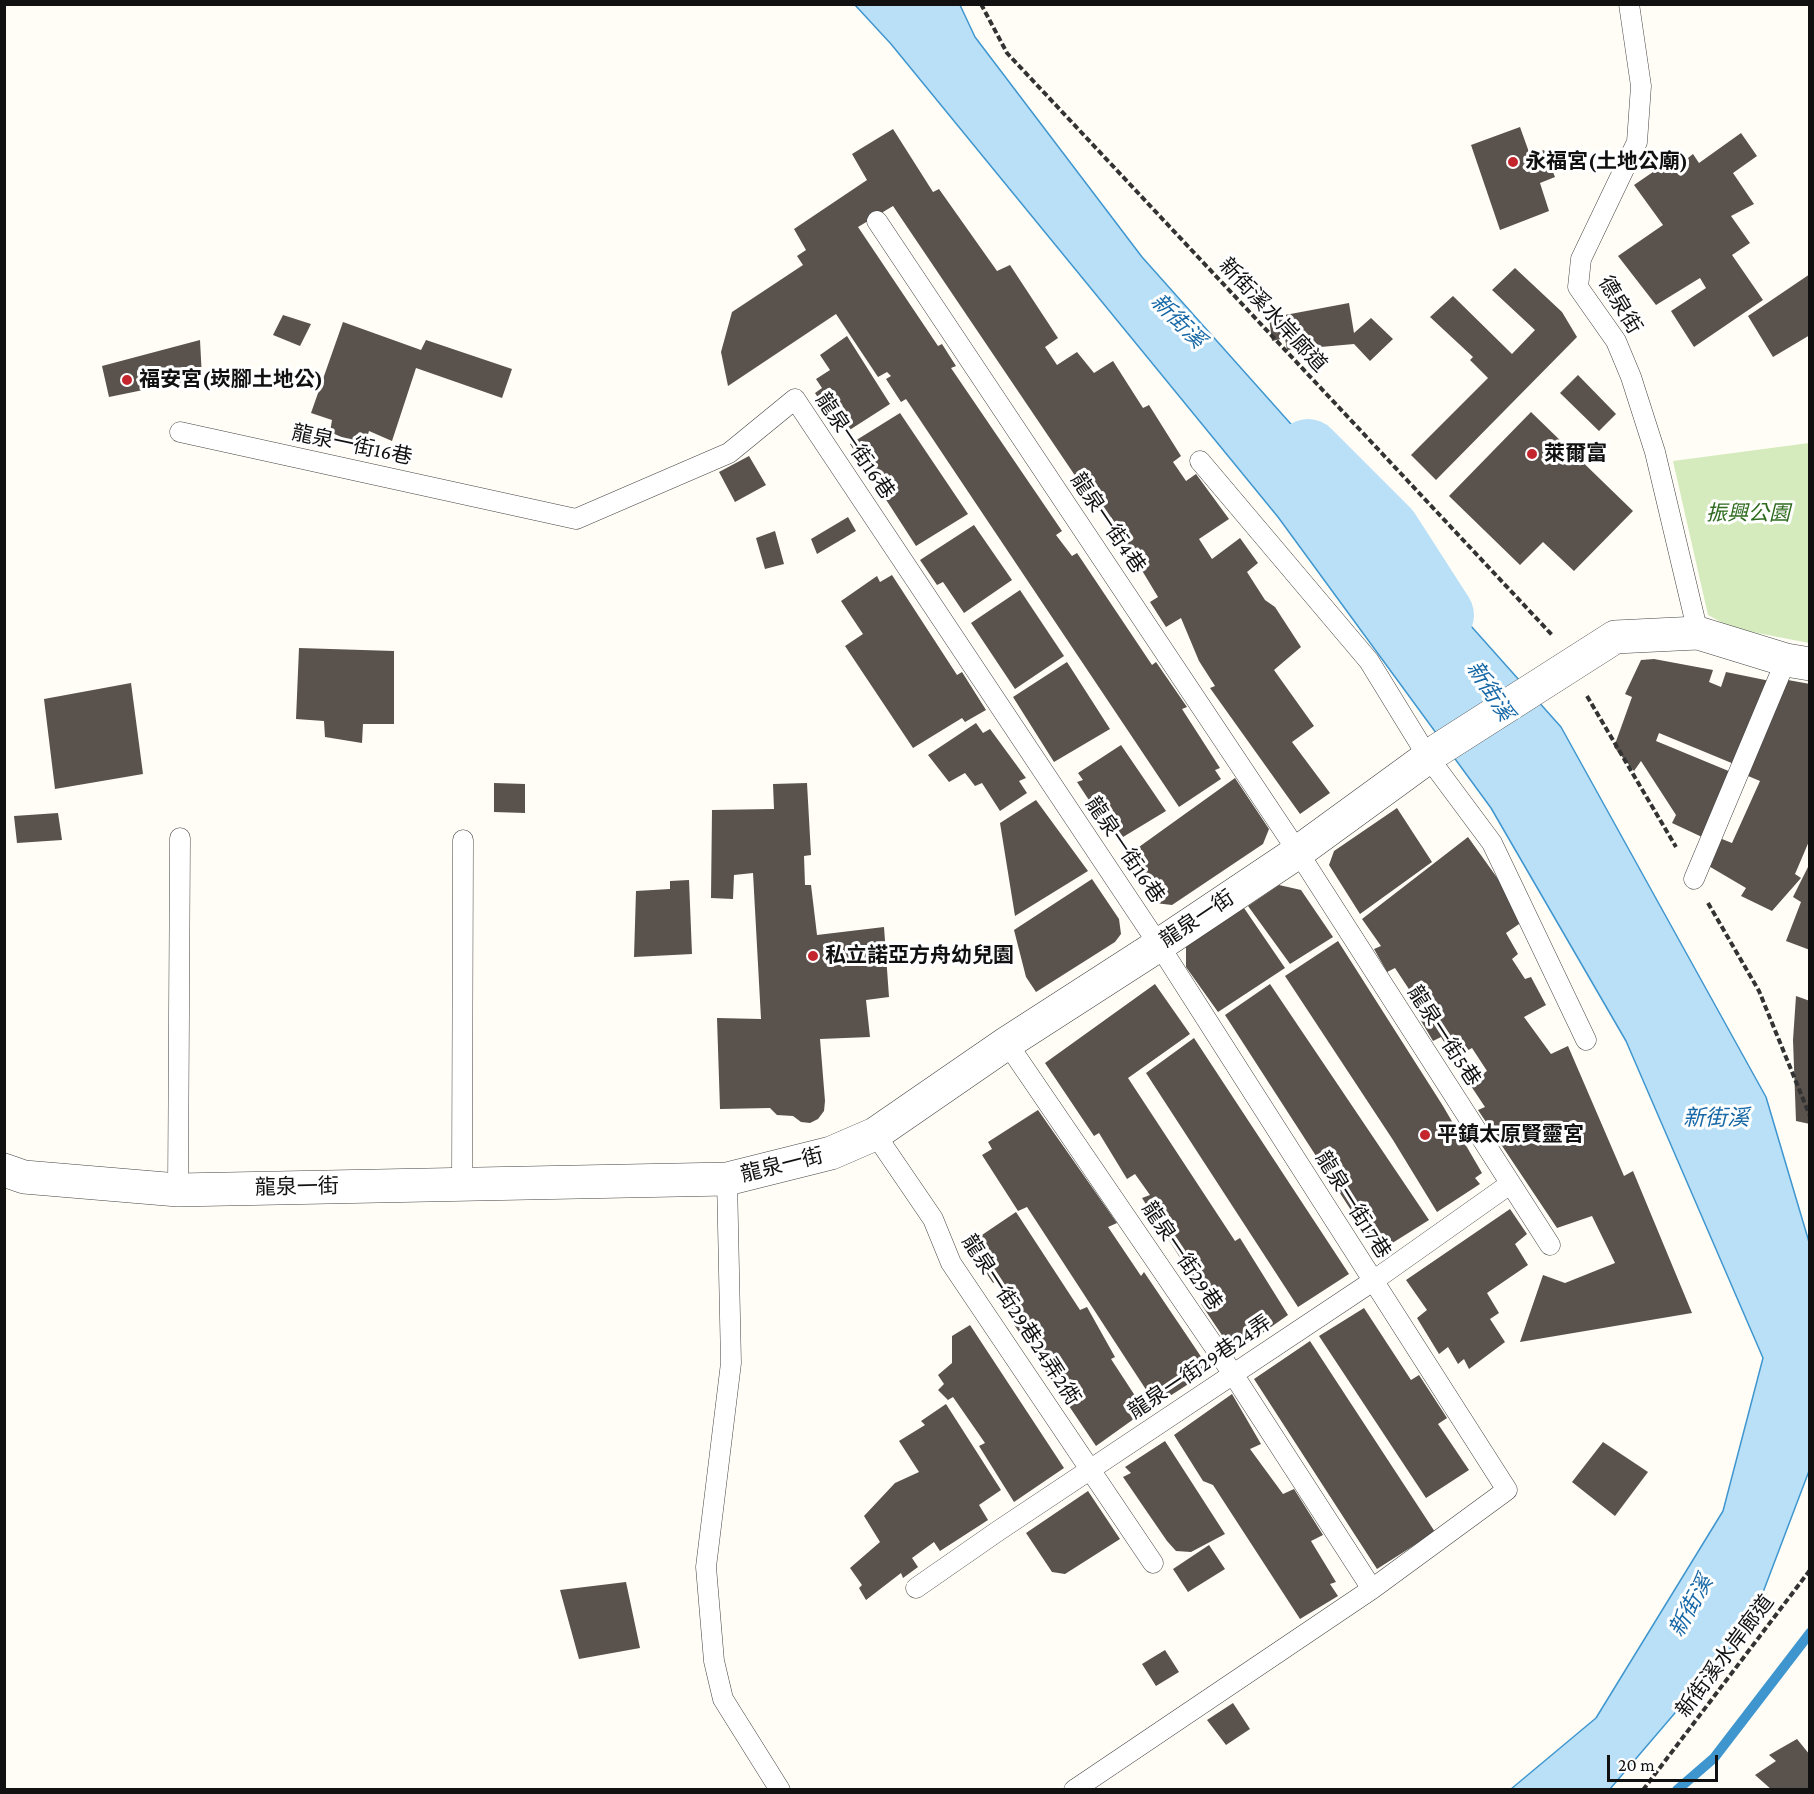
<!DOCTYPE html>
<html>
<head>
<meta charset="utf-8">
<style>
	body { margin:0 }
	#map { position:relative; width:1814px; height:1794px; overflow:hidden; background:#fffdf5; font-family:"Crimson Pro",serif }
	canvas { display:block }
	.frame { position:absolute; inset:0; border:6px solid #111; pointer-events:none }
	.scale { position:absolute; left:1607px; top:1755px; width:111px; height:27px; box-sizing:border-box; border:3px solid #111; border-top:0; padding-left:8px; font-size:18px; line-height:21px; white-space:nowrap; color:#111; -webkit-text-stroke:4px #fff; paint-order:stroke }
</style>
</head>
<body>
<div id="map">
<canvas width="1814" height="1794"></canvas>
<div class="frame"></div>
<div class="scale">20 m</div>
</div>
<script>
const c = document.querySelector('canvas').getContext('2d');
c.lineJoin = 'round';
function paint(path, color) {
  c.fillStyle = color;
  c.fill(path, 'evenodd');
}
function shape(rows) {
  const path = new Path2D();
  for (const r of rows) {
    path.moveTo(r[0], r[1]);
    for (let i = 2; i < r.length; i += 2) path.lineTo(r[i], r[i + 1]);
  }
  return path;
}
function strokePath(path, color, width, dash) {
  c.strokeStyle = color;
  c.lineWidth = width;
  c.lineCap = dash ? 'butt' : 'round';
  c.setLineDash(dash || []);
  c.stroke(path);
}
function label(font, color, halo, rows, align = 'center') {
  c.font = font + ' "Crimson Pro","Noto Sans TC",serif';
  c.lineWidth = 6;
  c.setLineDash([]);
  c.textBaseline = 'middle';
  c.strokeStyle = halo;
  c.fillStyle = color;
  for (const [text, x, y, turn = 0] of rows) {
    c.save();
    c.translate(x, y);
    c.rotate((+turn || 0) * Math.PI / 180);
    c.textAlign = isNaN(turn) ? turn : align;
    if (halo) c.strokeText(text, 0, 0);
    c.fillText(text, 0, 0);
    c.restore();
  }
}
paint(shape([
	[1809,443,1809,643,1732,628,1708,615,1673,461]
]), '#d5ebbd');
const water = shape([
	[855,5,960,5,975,37,1142,257,1561,727,1766,1097,1809,1242,1809,1471,1751,1624,1610,1789,1511,1789,1596,1718,1723,1511,1763,1358,1626,1041,1491,808,1278,517,891,44,855,5]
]);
paint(water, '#b9e0f7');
strokePath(water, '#3f96cf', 1.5);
strokePath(shape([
	[1677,1790,1714,1758,1810,1633]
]), '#3f96cf', 10);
strokePath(shape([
	[1308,452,1387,531,1441,615]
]), '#b9e0f7', 66);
paint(shape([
	[1520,127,1530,155,1544,150,1555,177,1540,183,1549,211,1500,230,1471,145],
	[893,129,933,192,939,189,997,271,1010,265,1058,338,1045,347,1057,365,1077,352,1094,373,1113,361,1143,408,1149,405,1181,456,1173,462,1186,481,1196,474,1229,519,1199,539,1212,559,1240,538,1258,563,1247,572,1265,600,1275,607,1301,647,1274,670,1314,726,1292,742,1330,793,1300,814,1210,688,1215,686,1199,661,1181,618,1166,627,1150,602,1158,597,1129,549,1123,552,1111,529,1117,526,1111,517,1105,520,893,206,858,227,938,346,942,344,956,366,951,368,1062,531,1056,535,1072,556,1077,553,1152,665,1156,662,1187,707,1182,709,1220,768,1215,770,1221,779,1179,807,906,399,901,402,886,379,891,376,887,372,878,377,836,314,728,386,721,352,732,312,803,265,797,256,806,250,794,229,867,180,852,154],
	[1741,133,1757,156,1733,173,1754,204,1731,216,1750,243,1732,255,1763,300,1694,347,1671,311,1706,288,1700,278,1656,305,1618,256,1663,225,1634,185,1669,161,1674,169,1693,154,1699,163],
	[1515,268,1562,312,1577,337,1436,480,1411,455,1488,378,1470,360,1473,357,1430,317,1453,296,1512,354,1535,330,1492,290],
	[1810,274,1810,335,1773,357,1748,316],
	[1349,303,1354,333,1371,318,1393,339,1370,361,1354,344,1287,350,1285,338,1272,341,1269,318],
	[283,315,311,324,300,346,273,335],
	[343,322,421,350,426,340,512,369,502,398,416,368,392,441,369,431,364,447,330,432,332,420,311,413],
	[847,336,890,404,848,431,843,421,836,425,815,393,822,388,816,379,830,370,820,355],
	[200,340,202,378,109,397,102,366],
	[1578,375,1616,414,1599,431,1560,393],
	[1531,412,1633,511,1574,571,1543,542,1520,565,1449,496],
	[900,413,968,514,916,546,850,444],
	[749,456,766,485,735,502,719,472],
	[848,517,856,531,817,554,811,539],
	[974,525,1012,580,964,613,943,582,937,585,920,560],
	[775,531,784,564,765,569,756,538],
	[892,575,957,675,962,672,986,710,965,722,962,718,913,748,845,646,863,634,841,601,877,576,880,582],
	[1020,590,1064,656,1015,689,971,623],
	[299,648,394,651,394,724,363,724,362,743,325,737,324,721,296,719],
	[1654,659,1713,670,1709,682,1721,687,1726,672,1770,681,1734,764,1659,733,1656,741,1731,772,1702,837,1672,823,1676,815,1641,761,1634,771,1614,747,1632,697,1625,694,1641,660],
	[1067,662,1110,729,1054,762,1013,697],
	[1788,680,1810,684,1810,839,1795,874,1801,878,1772,911,1741,896,1746,888,1695,858,1707,833,1732,843,1760,781,1748,776],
	[131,683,143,774,55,789,44,699],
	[976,723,983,733,990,729,1026,778,1019,781,1027,793,1000,811,982,783,975,786,965,773,949,782,928,755],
	[1121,745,1166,811,1123,837,1116,829,1110,832,1077,782,1083,780,1078,773],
	[1235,778,1269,829,1263,844,1172,905,1155,903,1125,857],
	[494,783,525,784,525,813,494,812],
	[807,783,811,855,804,856,805,885,811,885,817,935,884,927,889,997,866,1000,870,1037,820,1039,825,1101,824,1111,818,1119,810,1123,801,1122,793,1116,777,1115,770,1108,720,1109,717,1018,761,1019,753,873,734,875,733,899,711,898,712,810,774,809,773,784],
	[1036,800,1088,871,1015,916,1000,823],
	[1397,808,1432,862,1360,914,1329,865,1334,851],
	[58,813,62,840,17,843,14,816],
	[1468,837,1508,893,1522,922,1506,933,1518,954,1512,959,1525,979,1531,977,1546,1005,1524,1017,1551,1054,1568,1046,1624,1176,1633,1171,1692,1313,1520,1342,1543,1275,1565,1283,1615,1263,1592,1216,1557,1228,1478,1110,1485,1107,1469,1083,1487,1071,1472,1048,1454,1058,1441,1037,1433,1041,1420,1019,1426,1015,1395,968,1387,972,1374,949,1381,946,1362,919],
	[1810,863,1810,950,1786,941,1801,902,1793,897],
	[1092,879,1119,919,1121,934,1115,942,1036,992,1026,977,1014,930],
	[689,880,692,954,634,957,636,891,670,889,670,881],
	[1279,885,1301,890,1333,937,1290,964,1248,906],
	[1244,908,1285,968,1218,1012,1186,967,1186,944],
	[1338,941,1443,1106,1482,1173,1475,1178,1480,1184,1437,1212,1393,1140,1285,976],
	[1155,984,1190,1034,1128,1078,1235,1241,1240,1238,1288,1315,1234,1353,1201,1304,1214,1297,1205,1285,1200,1289,1142,1198,1150,1195,1135,1174,1127,1179,1099,1133,1094,1136,1045,1063],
	[1270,984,1429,1220,1378,1252,1225,1015],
	[1796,996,1810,1001,1810,1124,1796,1121,1793,1040],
	[1194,1038,1349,1274,1298,1307,1146,1073],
	[1038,1110,1117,1223,1108,1227,1141,1276,1144,1272,1210,1370,1156,1405,1027,1207,1018,1211,982,1155,992,1149,988,1142],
	[1510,1209,1527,1234,1515,1244,1528,1265,1487,1293,1499,1313,1490,1319,1505,1342,1469,1369,1464,1359,1458,1364,1448,1347,1439,1354,1417,1318,1427,1310,1406,1280],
	[1016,1212,1080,1310,1087,1307,1115,1357,1111,1359,1145,1411,1096,1446,994,1295,1004,1289,998,1280,993,1283,974,1255,984,1250,976,1239],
	[1364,1308,1411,1380,1419,1375,1447,1418,1438,1424,1469,1470,1426,1498,1319,1336],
	[970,1325,1064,1468,1014,1502,979,1446,985,1443,953,1397,948,1400,938,1390,944,1384,938,1375,952,1363,952,1336],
	[1310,1341,1435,1532,1377,1569,1254,1379],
	[1232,1394,1261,1444,1250,1449,1283,1494,1294,1489,1323,1535,1311,1541,1336,1582,1330,1584,1338,1596,1300,1619,1213,1485,1203,1481,1174,1435],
	[946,1404,1001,1490,979,1505,988,1520,940,1551,934,1542,912,1558,918,1567,903,1578,901,1573,866,1600,859,1588,862,1585,850,1568,880,1542,864,1516,895,1483,919,1472,899,1441,925,1425,921,1421],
	[1165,1441,1225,1534,1191,1552,1176,1551,1167,1541,1123,1477,1131,1473,1125,1467],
	[1603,1442,1648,1472,1615,1516,1572,1482],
	[1088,1491,1120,1539,1065,1574,1052,1572,1026,1533],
	[1209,1545,1225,1569,1188,1592,1173,1569],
	[626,1582,640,1648,579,1659,560,1590],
	[1165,1650,1179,1672,1156,1686,1142,1664],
	[1233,1703,1250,1729,1226,1745,1207,1720],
	[1797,1739,1810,1755,1810,1790,1772,1790,1755,1775,1776,1761,1769,1755]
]), '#5a524d');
const lane = shape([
	[1629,4,1641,86,1637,142,1581,259,1578,287,1616,341,1631,377,1655,452,1698,633],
	[877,221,1298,852,1550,1245],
	[180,432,576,519,729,453,795,399,1159,945,1507,1490,1372,1589,1074,1790],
	[1200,461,1369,661,1428,757,1492,843,1586,1040],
	[1694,879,1786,660],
	[1007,1043,1233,1374,1372,1589],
	[875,1134,933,1219,951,1263,1153,1563],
	[727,1179,731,1363,706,1567,714,1661,723,1699,780,1790],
	[462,1184,463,840],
	[178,1190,180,838],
	[916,1588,998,1531,1373,1281,1510,1184]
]);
const street = shape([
	[4,1170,24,1177,178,1190,727,1179,831,1153,875,1134,1007,1043,1159,945,1298,852,1438,750,1615,637,1698,633,1786,660,1810,664]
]);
strokePath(lane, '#444', 21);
strokePath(street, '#444', 34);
strokePath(shape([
	[981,4,1007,53,1553,636],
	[1587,696,1676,847],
	[1708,903,1759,991,1810,1116],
	[1643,1790,1810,1570]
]), '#333', 4, [6, 3]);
strokePath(lane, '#fff', 20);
strokePath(street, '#fff', 33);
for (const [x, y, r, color] of [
	[1513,162,6,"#c4262e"],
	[127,380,6,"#c4262e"],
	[1532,454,6,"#c4262e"],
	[813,956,6,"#c4262e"],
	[1425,1135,6,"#c4262e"]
]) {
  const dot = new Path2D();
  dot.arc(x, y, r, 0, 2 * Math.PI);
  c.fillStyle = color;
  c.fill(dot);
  strokePath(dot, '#fff', 2);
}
label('bold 21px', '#111', '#fff', [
	["永福宮(土地公廟)",1525,162],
	["福安宮(崁腳土地公)",139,380],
	["萊爾富",1544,454],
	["私立諾亞方舟幼兒園",825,956],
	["平鎮太原賢靈宮",1437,1135]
], 'left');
label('21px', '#111', '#fff', [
	["德泉街",1620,305,59],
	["新街溪水岸廊道",1273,315,47],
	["龍泉一街16巷",352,445,12],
	["龍泉一街16巷",855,446,56],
	["龍泉一街4巷",1108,523,56],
	["龍泉一街16巷",1125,850,56],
	["龍泉一街",1197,919,-34],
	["龍泉一街5巷",1444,1036,57],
	["龍泉一街",782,1165,-14],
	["龍泉一街",297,1187,-1],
	["龍泉一街17巷",1353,1205,58],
	["龍泉一街29巷",1182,1256,56],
	["龍泉一街29巷24弄2衖",1021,1320,57],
	["龍泉一街29巷24弄",1200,1367,-34],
	["新街溪水岸廊道",1725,1656,-53]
]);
label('italic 21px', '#2f6b1f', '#fff', [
	["振興公園",1748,514]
]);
label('italic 22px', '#1768a6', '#fff', [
	["新街溪",1178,321,45],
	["新街溪",1490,691,57],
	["新街溪",1716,1118],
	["新街溪",1691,1606,-61]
]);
</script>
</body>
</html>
